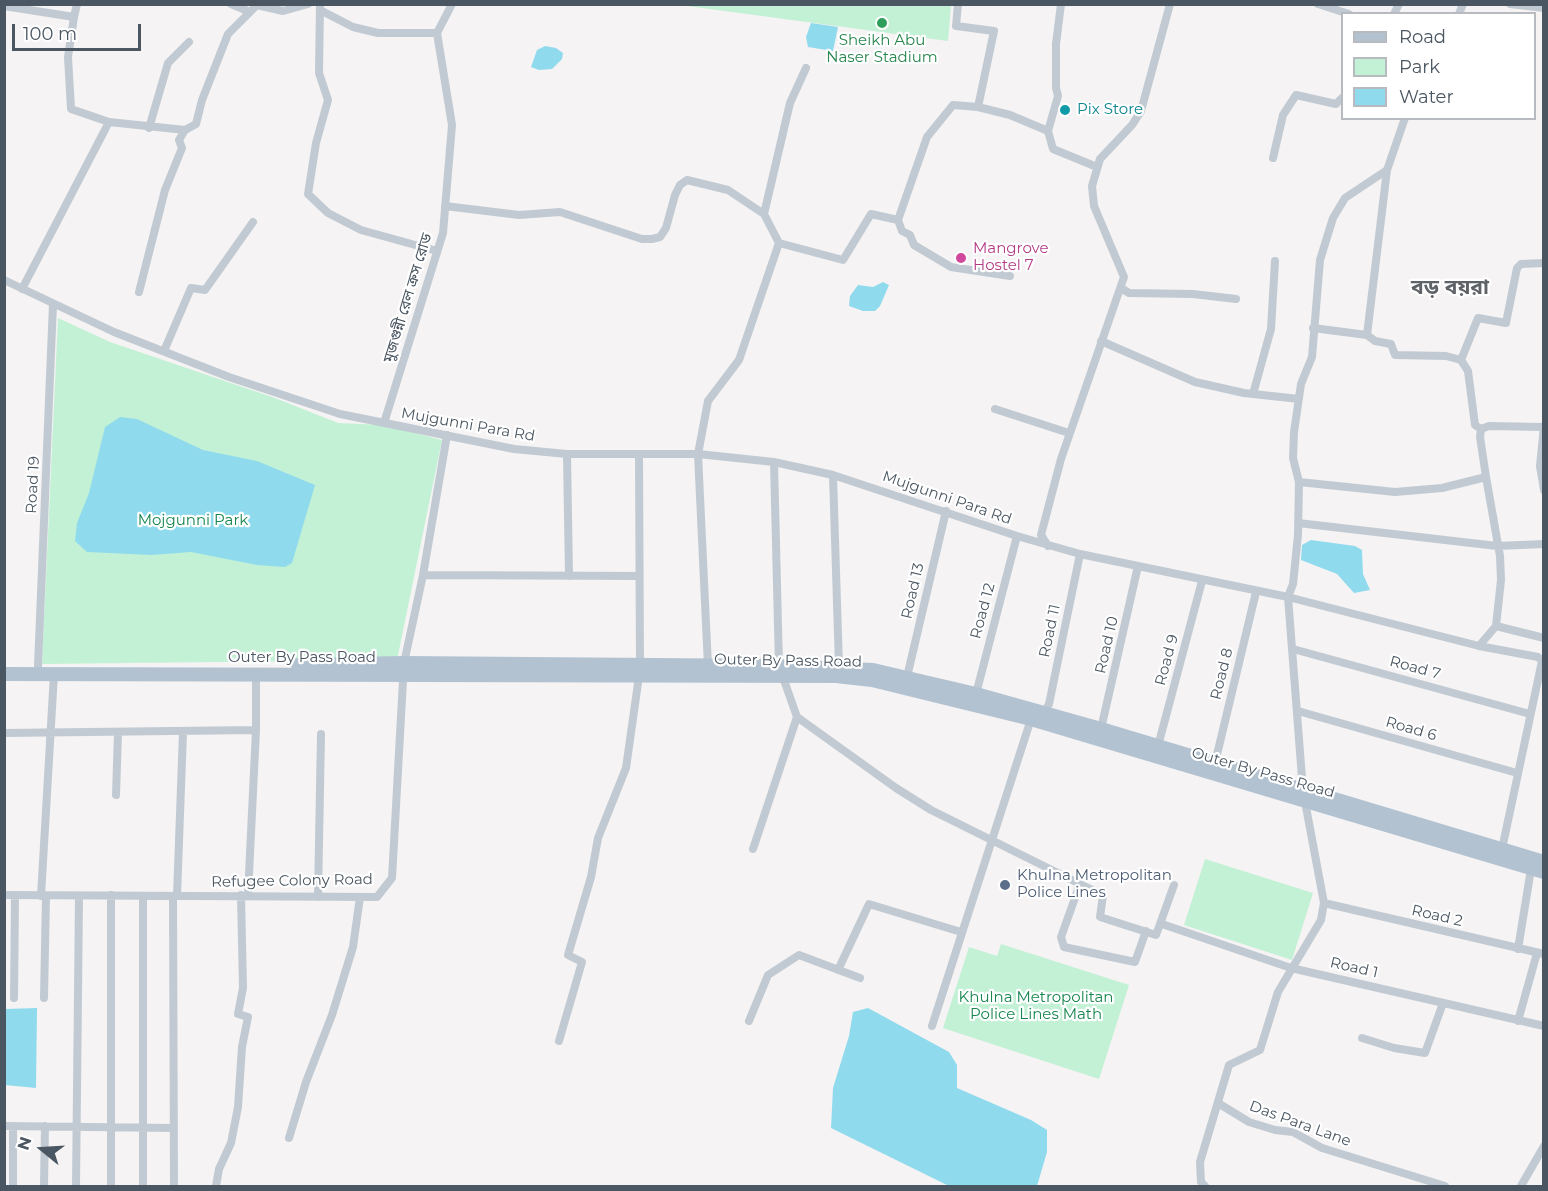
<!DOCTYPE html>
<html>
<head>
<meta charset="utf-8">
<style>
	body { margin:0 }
	#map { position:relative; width:1548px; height:1191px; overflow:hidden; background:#f5f3f3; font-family:Montserrat,sans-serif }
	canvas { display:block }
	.frame { position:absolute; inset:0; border:6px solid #4a5661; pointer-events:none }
	.legend { position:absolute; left:1341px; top:12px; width:195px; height:108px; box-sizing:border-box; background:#fff; border:2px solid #b7bbc0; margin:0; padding:8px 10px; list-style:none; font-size:18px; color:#4a5661 }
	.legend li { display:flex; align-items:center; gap:12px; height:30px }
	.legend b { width:30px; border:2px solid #b7bbc0 }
	.north { position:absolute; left:12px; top:1119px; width:60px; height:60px; -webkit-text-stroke:4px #fff; paint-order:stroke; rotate:288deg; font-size:16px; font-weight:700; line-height:24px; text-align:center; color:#4a5661 }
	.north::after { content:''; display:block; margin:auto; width:21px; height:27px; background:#4a5661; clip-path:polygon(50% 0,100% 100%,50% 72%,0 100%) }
	.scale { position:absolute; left:12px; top:24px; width:129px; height:27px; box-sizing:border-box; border:3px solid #4a5661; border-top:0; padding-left:8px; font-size:18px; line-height:21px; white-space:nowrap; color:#4a5661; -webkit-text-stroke:4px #fff; paint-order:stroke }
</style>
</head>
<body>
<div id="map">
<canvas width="1548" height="1191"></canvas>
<div class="frame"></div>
<ul class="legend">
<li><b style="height:8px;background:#b3c2d1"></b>Road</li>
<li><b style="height:16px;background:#c3f1d5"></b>Park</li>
<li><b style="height:16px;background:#90daee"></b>Water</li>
</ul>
<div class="north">N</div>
<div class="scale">100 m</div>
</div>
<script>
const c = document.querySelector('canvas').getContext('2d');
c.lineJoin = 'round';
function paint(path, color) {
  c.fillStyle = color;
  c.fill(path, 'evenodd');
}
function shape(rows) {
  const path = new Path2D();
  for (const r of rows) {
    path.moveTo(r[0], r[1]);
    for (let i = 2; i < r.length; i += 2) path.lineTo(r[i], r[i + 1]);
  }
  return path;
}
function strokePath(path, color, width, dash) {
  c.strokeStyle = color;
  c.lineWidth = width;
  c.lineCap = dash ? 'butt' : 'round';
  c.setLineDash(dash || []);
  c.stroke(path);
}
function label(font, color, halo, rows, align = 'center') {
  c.font = font + ' Montserrat,"Noto Sans Bengali",sans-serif';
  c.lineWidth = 4.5;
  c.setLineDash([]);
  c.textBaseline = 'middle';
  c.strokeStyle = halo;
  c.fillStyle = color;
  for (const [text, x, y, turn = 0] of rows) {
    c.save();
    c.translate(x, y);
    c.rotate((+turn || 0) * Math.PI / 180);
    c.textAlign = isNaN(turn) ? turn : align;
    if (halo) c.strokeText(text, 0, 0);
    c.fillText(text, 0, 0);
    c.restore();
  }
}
paint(shape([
	[680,5,951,5,948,41],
	[58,318,110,342,275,398,338,423,383,425,442,440,397,660,42,664],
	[1205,859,1313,893,1292,960,1184,925],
	[1001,944,1129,985,1099,1079,943,1028,969,947,997,956]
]), '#c3f1d5');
paint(shape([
	[811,23,838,27,833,51,808,47,806,37],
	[545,46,556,48,563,53,562,59,552,69,539,70,531,67,537,50],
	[883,282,889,285,880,306,875,311,863,311,849,306,850,296,858,285,873,287],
	[120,417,137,419,203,450,257,461,315,485,292,563,285,567,257,565,191,552,151,555,87,552,75,541,77,523,89,493,105,427],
	[1311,540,1355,546,1362,550,1363,574,1370,590,1354,593,1337,574,1301,560,1302,545],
	[37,1008,36,1088,5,1085,5,1009],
	[868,1008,949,1052,957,1065,957,1088,1031,1120,1047,1130,1047,1152,1037,1186,949,1186,831,1128,833,1088,849,1036,853,1012]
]), '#90daee');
strokePath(shape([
	[231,4,250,12],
	[320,4,319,73,328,100,316,143,308,194,328,213,361,230,437,251],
	[1318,4,1349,14],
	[1510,4,1544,8],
	[4,6,74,17,77,4],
	[320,10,353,27,378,33,437,33],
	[1394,14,1399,4],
	[1459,14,1463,4],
	[74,17,68,57,71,109,109,122],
	[978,107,1010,115,1048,131,1058,96,1056,88,1056,44,1061,4],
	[149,128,168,63,189,42],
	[1048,131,1053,149,1097,167],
	[1273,158,1283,115,1296,95,1336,104,1342,98],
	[445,206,519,215,560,212,642,239,652,239,660,237,666,228,675,195,680,185,687,180,728,190,764,214],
	[898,220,902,231,910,235,914,245,951,267,1010,276],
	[779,243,764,214,790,103,806,68],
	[4,280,114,332,229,377,340,414,514,449,567,454,698,454,774,462,833,475,1017,536,1080,554,1288,597,1479,646,1538,657,1542,661,1502,849],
	[1121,288,1129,293,1193,294,1236,299],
	[22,289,109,122,185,130],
	[139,292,165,190,182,148,179,140,185,130,196,124,202,100,228,34,257,5,283,11,308,4],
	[1313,328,1367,335,1375,341,1391,344,1395,355,1446,356,1461,360,1468,371,1475,425,1481,429],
	[1367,335,1387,170],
	[1101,341,1195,382,1244,393,1299,399],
	[164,351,191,288,205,290,253,222],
	[1461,360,1478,318,1506,323,1517,268,1521,264,1544,263],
	[1253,394,1271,329,1275,261],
	[995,409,1069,433],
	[384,423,443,233,452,125,437,33,452,4],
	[1544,426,1540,466,1544,490],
	[567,454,569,576],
	[639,454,640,666],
	[833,475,839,667],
	[1486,477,1500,556,1501,580,1496,626],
	[1299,482,1395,492,1442,488,1486,477,1480,437,1481,429,1489,426,1543,427],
	[1298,523,1497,546,1544,544],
	[1048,546,1041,535,1061,459,1124,277,1094,206,1092,186,1100,159,1132,125,1141,111,1170,4],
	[423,575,639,576],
	[1479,646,1496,626,1544,638],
	[1293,649,1530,714],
	[38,666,53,304],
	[708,666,698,454,708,401,739,360,779,243,843,260,871,214,898,220,927,137,953,105,978,107,994,31,956,26,958,4],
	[907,677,946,511],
	[976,694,1017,536],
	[1298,711,1517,773],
	[1044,713,1049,704,1080,554],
	[797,717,896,788,931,810,1080,884,1061,937,1064,947,1135,962,1146,931],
	[1101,729,1138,566],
	[4,733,256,730],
	[1158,746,1202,581],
	[1215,763,1256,592],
	[116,795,118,732],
	[753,849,797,717,779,666,774,462],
	[1080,884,1103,895,1100,917,1156,935,1174,885],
	[4,895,377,897,392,878,404,663,423,575,447,435],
	[111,895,111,1186],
	[248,895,256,730,256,674],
	[41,896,54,674],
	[173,896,174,1186],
	[177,896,183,732],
	[318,897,321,734],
	[1324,903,1544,954],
	[1162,924,1291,968,1544,1026],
	[1518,949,1531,869],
	[838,970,869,904,961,932],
	[14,998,15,895],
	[44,998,46,896],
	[749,1021,768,975,799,955,860,978],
	[1518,1021,1537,953],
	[932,1026,1031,719],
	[1362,1038,1394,1048,1425,1053,1443,1003],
	[559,1041,582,962,568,955,591,877,598,838,626,768,639,676],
	[1218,1103,1249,1122,1275,1130,1293,1132,1322,1148,1445,1186],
	[4,1126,174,1128],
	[289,1138,306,1082,332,1015,353,947,360,897],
	[13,1186,13,1126],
	[44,1186,45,1126],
	[76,1186,79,896],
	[143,1186,143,897],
	[216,1186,219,1169,231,1143,238,1107,242,1047,248,1017,238,1014,243,988,241,895],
	[1205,1186,1201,1182,1200,1162,1229,1065,1260,1050,1278,992,1321,920,1324,903,1303,791,1288,597,1293,584,1298,535,1299,482,1293,458,1294,432,1301,384,1312,357,1320,260,1333,218,1345,198,1387,170,1405,118],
	[1521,1186,1544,1146]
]), '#c1cad2', 8);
strokePath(shape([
	[298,665,404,663,779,666,873,670,976,694,1101,729,1544,862],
	[4,674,836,676,872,680,1031,719,1544,872]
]), '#b3c2d1', 14);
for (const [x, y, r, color] of [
	[882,23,6,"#2e9e5b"],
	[1065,110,6,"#0f9aa8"],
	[961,258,6,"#d1479c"],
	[1005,885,6,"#5c6f8a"]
]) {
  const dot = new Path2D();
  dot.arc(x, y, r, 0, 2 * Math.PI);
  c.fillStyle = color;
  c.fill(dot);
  strokePath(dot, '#fff', 2);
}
label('15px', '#27864d', '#fff', [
	["Sheikh Abu",882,41],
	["Naser Stadium",882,58]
]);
label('15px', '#0d838f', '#fff', [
	["Pix Store",1077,110]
], 'left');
label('15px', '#b23c85', '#fff', [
	["Mangrove",973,249],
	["Hostel 7",973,266]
], 'left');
label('15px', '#4a5661', '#fff', [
	["মুজগুন্নী রেল ক্রস রোড",408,298,-73],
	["Mujgunni Para Rd",468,425,10],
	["Road 19",33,485,-87],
	["Mujgunni Para Rd",947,498,19],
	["Road 13",913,591,-77],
	["Road 12",983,611,-75],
	["Road 11",1050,631,-78],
	["Road 10",1107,645,-77],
	["Outer By Pass Road",302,658],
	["Road 9",1167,660,-75],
	["Outer By Pass Road",788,661,1],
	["Road 7",1415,668,15],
	["Road 8",1222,674,-76],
	["Road 6",1411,729,16],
	["Outer By Pass Road",1263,773,16],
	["Refugee Colony Road",292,881,-1],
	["Road 2",1437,916,13],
	["Road 1",1354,968,13],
	["Das Para Lane",1300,1124,20]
]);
label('15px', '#17864f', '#fff', [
	["Mojgunni Park",193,521],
	["Khulna Metropolitan",1036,998],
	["Police Lines Math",1036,1015]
]);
label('15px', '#4e5e75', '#fff', [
	["Khulna Metropolitan",1017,876],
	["Police Lines",1017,893]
], 'left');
label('bold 21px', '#5f6368', '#fff', [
	["বড় বয়রা",1450,288]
]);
</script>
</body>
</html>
